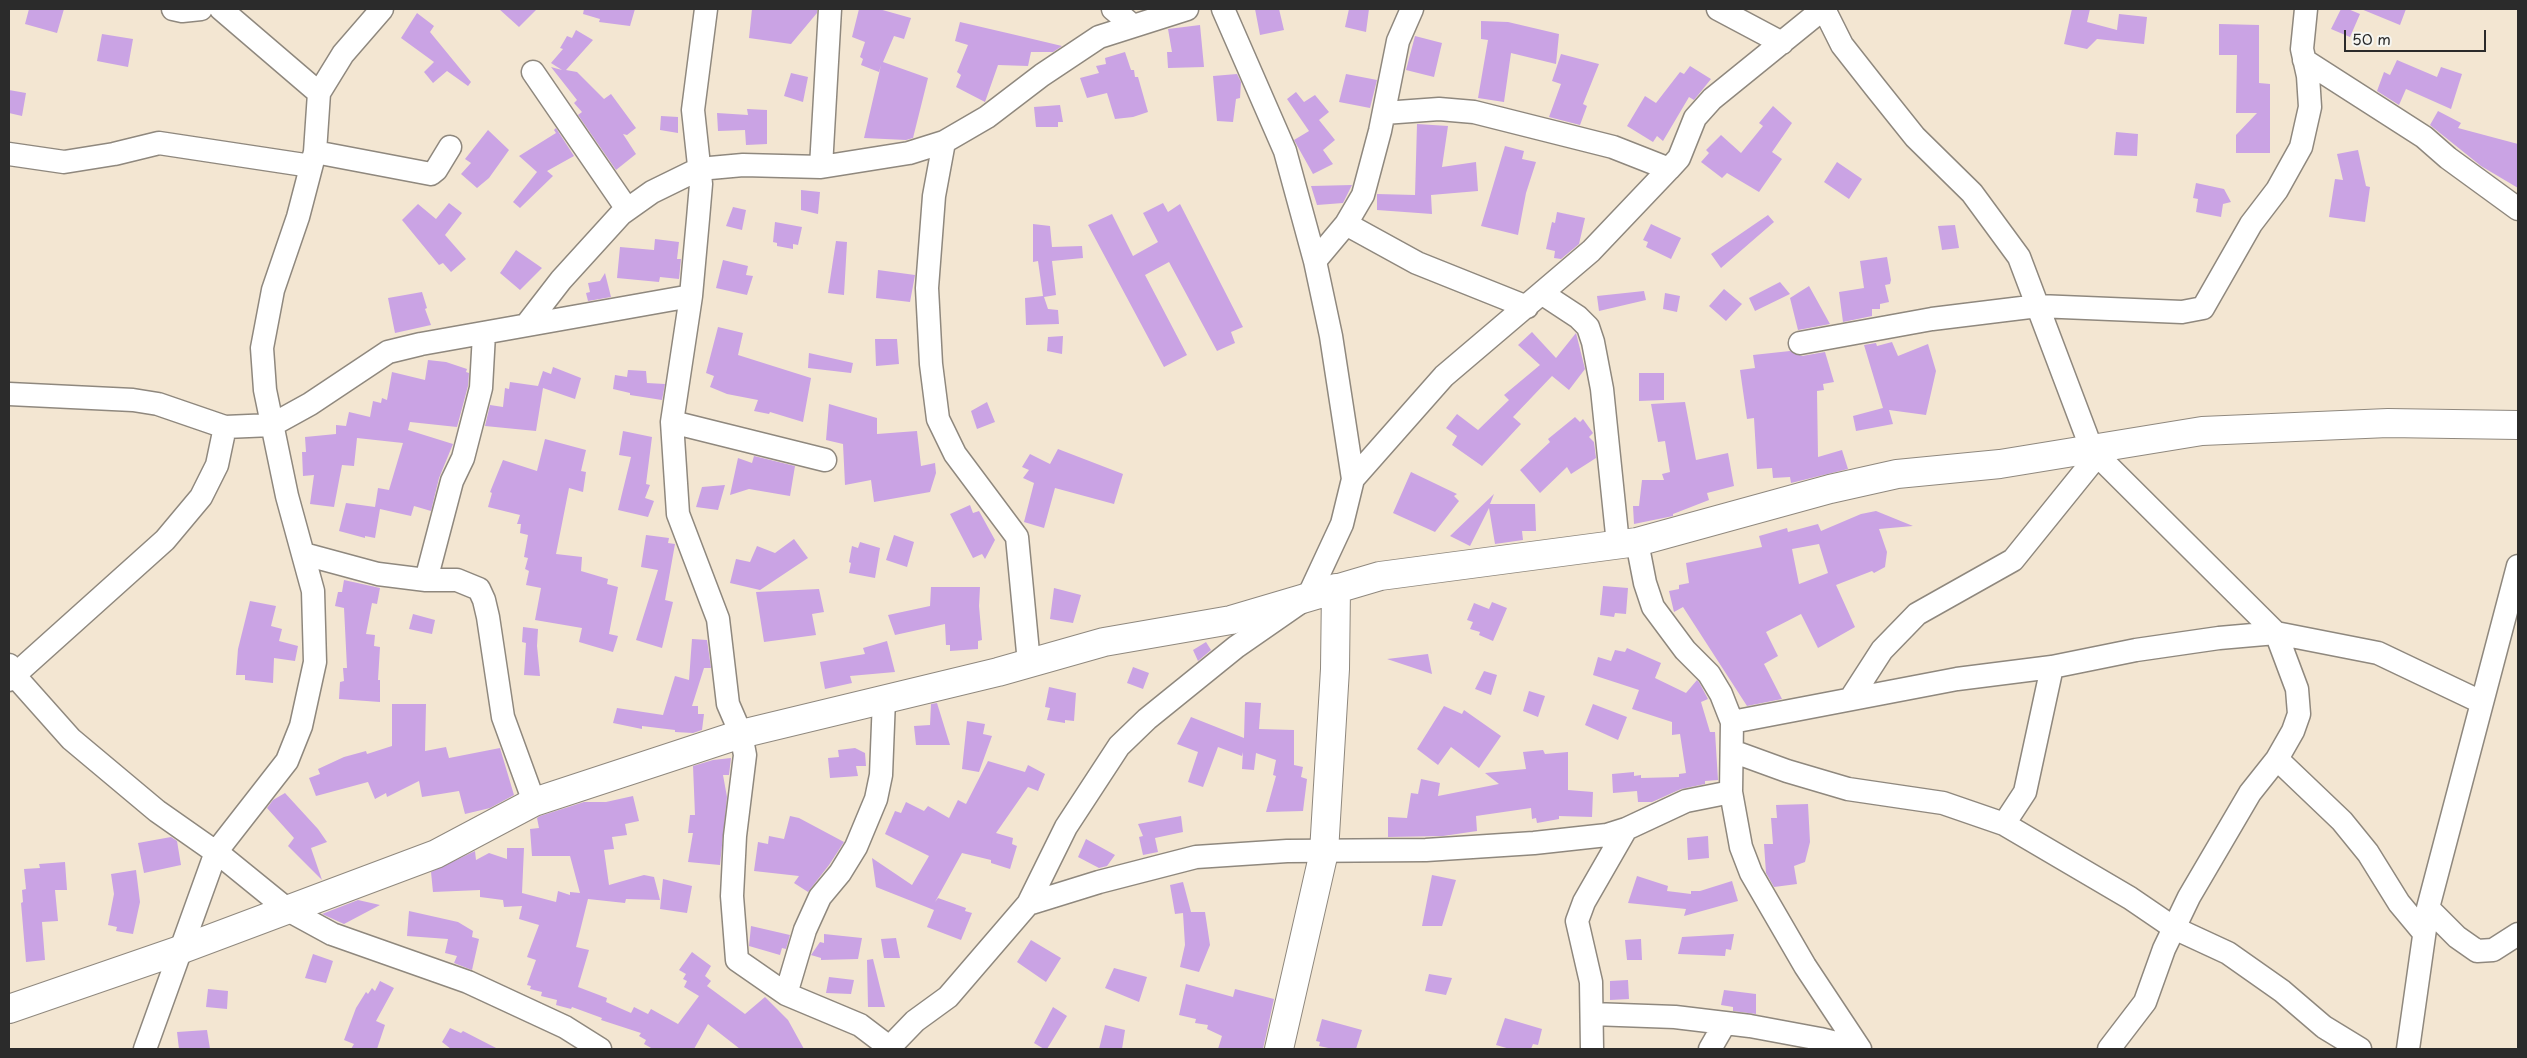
<!DOCTYPE html>
<html>
<head>
<meta charset="utf-8">
<style>
	body { margin:0 }
	#map { position:relative; width:2527px; height:1058px; overflow:hidden; background:#f3e6d2; font-family:"Playpen Sans",sans-serif }
	canvas { display:block }
	.frame { position:absolute; inset:0; border:10px solid #2b2b2b; pointer-events:none }
	.scale { position:absolute; left:2344px; top:30px; width:142px; height:22px; box-sizing:border-box; border:2px solid #2b2b2b; border-top:0; padding-left:6px; font-size:15px; line-height:18px; white-space:nowrap; color:#2b2b2b; -webkit-text-stroke:4px #f6f6f2; paint-order:stroke }
</style>
</head>
<body>
<div id="map">
<canvas width="2527" height="1058"></canvas>
<div class="frame"></div>
<div class="scale">50 m</div>
</div>
<script>
const c = document.querySelector('canvas').getContext('2d');
c.lineJoin = 'round';
function paint(path, color) {
  c.fillStyle = color;
  c.fill(path, 'evenodd');
}
function shape(rows) {
  const path = new Path2D();
  for (const r of rows) {
    path.moveTo(r[0], r[1]);
    for (let i = 2; i < r.length; i += 2) path.lineTo(r[i], r[i + 1]);
  }
  return path;
}
function strokePath(path, color, width, dash) {
  c.strokeStyle = color;
  c.lineWidth = width;
  c.lineCap = dash ? 'butt' : 'round';
  c.setLineDash(dash || []);
  c.stroke(path);
}
paint(shape([
	[29,9,64,9,57,33,25,24],
	[499,9,537,9,519,27],
	[584,9,635,9,630,26,599,22,600,19,583,14],
	[752,9,817,9,817,13,791,44,749,38],
	[859,9,879,9,911,18,904,39,894,36,883,62,928,78,913,138,906,140,864,138,881,65,879,72,861,65,863,59,860,57,865,42,852,37],
	[1255,9,1279,9,1284,30,1260,35],
	[1349,9,1369,9,1366,32,1345,27],
	[2072,9,2090,9,2087,22,2117,30,2119,14,2147,17,2144,44,2097,39,2087,49,2064,44],
	[2341,9,2348,9,2360,14,2350,37,2331,29],
	[2361,9,2406,9,2400,25],
	[417,13,434,26,430,32,471,82,468,86,447,71,433,83,424,72,434,62,401,38],
	[1481,21,1508,22,1559,34,1556,64,1511,53,1504,102,1478,98,1488,40,1481,39],
	[960,22,1020,36,1062,46,1053,52,1031,52,1028,66,998,65,985,102,956,87,961,75,957,72,968,45,955,41],
	[2219,24,2259,25,2259,83,2270,84,2270,153,2236,153,2236,135,2257,113,2236,113,2237,55,2219,55],
	[1200,25,1204,67,1168,68,1167,52,1172,52,1168,29],
	[576,30,593,40,566,70,577,72,604,99,611,94,636,128,627,135,623,134,636,154,616,170,578,115,582,112,574,103,577,100,551,67,562,70,551,63,563,49,560,48,567,36,572,38],
	[102,34,133,39,128,67,97,61],
	[1415,36,1442,43,1434,77,1406,70],
	[1125,52,1131,70,1134,70,1135,77,1138,77,1148,112,1133,117,1115,119,1107,93,1087,98,1080,78,1099,73,1096,66,1106,64,1105,58],
	[1561,54,1599,64,1583,104,1587,106,1580,125,1549,117,1561,84,1552,81],
	[2397,60,2437,77,2441,67,2462,74,2451,109,2406,89,2399,105,2377,91,2384,72,2390,75],
	[1690,66,1711,79,1694,100,1689,97,1663,141,1657,136,1653,142,1627,126,1645,96,1656,103,1680,72,1684,74],
	[791,73,808,77,803,102,784,96],
	[1237,74,1241,82,1240,98,1236,99,1233,122,1217,121,1213,76],
	[1346,74,1377,80,1370,108,1339,102],
	[9,90,26,93,22,116,9,113],
	[1296,92,1304,102,1315,95,1329,112,1319,120,1335,140,1323,150,1333,164,1313,174,1294,140,1309,131,1287,99],
	[1060,105,1063,122,1058,122,1058,127,1036,127,1034,107],
	[1773,106,1792,123,1772,152,1782,159,1759,192,1727,173,1722,178,1701,162,1709,153,1706,150,1721,135,1741,153,1763,126,1759,123],
	[747,109,767,110,767,144,746,145,745,130,718,131,717,113,748,115],
	[2438,111,2461,123,2458,128,2518,144,2518,188,2481,166,2430,125],
	[661,116,678,117,678,133,660,130],
	[1417,124,1448,126,1442,167,1476,162,1478,191,1431,195,1432,214,1377,210,1377,194,1415,195],
	[556,128,574,156,547,171,553,176,520,208,513,202,537,172,519,156,556,133,554,130],
	[488,130,509,150,489,178,477,188,461,174,471,163,465,159],
	[2116,132,2138,134,2137,156,2114,155],
	[1505,146,1524,151,1522,159,1536,162,1526,193,1518,235,1481,226],
	[2358,150,2366,186,2370,187,2365,222,2329,217,2335,179,2343,180,2337,154],
	[1837,162,1862,179,1849,199,1824,182],
	[2196,183,2224,189,2231,202,2223,204,2221,217,2196,212,2198,199,2193,198],
	[1352,185,1343,203,1317,205,1311,186],
	[801,190,820,192,818,214,801,210],
	[449,203,462,213,445,235,466,259,451,272,443,263,439,265,402,220,418,204,436,219],
	[1163,203,1168,212,1180,204,1243,327,1231,332,1235,343,1217,351,1169,262,1145,275,1187,355,1164,367,1088,225,1112,214,1133,256,1158,242,1143,213],
	[733,207,746,210,742,230,726,226],
	[1557,212,1585,218,1579,244,1561,259,1554,258,1555,251,1546,249,1552,222,1555,223],
	[1768,215,1774,222,1721,268,1711,254],
	[775,222,802,227,798,245,793,244,793,249,777,246,777,243,773,242],
	[1033,224,1050,226,1052,247,1082,246,1083,258,1052,261,1056,295,1044,297,1048,309,1058,310,1059,324,1026,325,1025,298,1043,296,1038,261,1033,262],
	[1651,224,1681,238,1671,259,1646,247,1648,242,1643,240],
	[1955,225,1959,248,1942,250,1938,226],
	[655,239,679,242,677,259,681,259,679,279,660,277,659,282,617,278,620,247,654,250],
	[836,241,847,242,844,295,828,293],
	[516,250,542,268,520,290,500,273],
	[1887,257,1891,280,1890,284,1885,285,1889,302,1880,304,1880,309,1872,309,1872,316,1843,322,1839,292,1864,288,1860,261],
	[723,260,748,266,746,275,753,276,747,295,716,288],
	[878,270,915,275,910,302,876,298],
	[605,273,611,297,588,301,586,293,590,292,588,283,600,281],
	[1780,282,1790,294,1755,311,1749,298],
	[1809,286,1830,324,1798,330,1790,298],
	[1724,289,1742,304,1726,321,1709,306],
	[1644,291,1646,300,1599,311,1597,296],
	[422,292,427,308,425,309,431,325,395,333,388,298],
	[1665,293,1680,296,1677,312,1663,309],
	[718,327,743,333,738,355,811,378,803,422,770,412,769,414,754,411,758,400,727,394,710,387,714,376,706,373],
	[1532,332,1556,358,1576,333,1585,369,1569,390,1552,376,1513,417,1521,424,1482,466,1452,445,1457,436,1446,428,1457,414,1478,430,1509,400,1504,395,1540,365,1518,345],
	[1063,336,1062,354,1047,351,1048,337],
	[875,339,897,339,899,364,876,366],
	[1892,342,1898,356,1928,344,1936,371,1926,415,1889,410,1893,424,1856,431,1853,416,1883,408,1864,345,1876,343,1877,346],
	[1790,351,1802,356,1825,352,1834,382,1823,384,1824,390,1817,391,1818,457,1842,450,1848,469,1791,483,1790,477,1773,478,1772,468,1757,469,1754,418,1747,419,1740,370,1755,368,1753,355],
	[809,353,853,363,851,373,808,368],
	[428,360,446,362,467,369,466,372,469,373,468,386,457,427,410,422,408,430,453,444,439,478,431,511,414,506,411,516,380,509,375,538,365,536,365,538,339,531,346,503,375,507,378,488,389,490,403,443,357,438,354,466,342,465,334,507,310,504,314,475,303,476,302,452,306,452,305,437,336,434,336,425,346,426,349,412,370,417,373,401,381,403,382,398,387,400,392,372,425,380],
	[553,367,581,378,575,399,543,388,536,431,485,426,490,405,503,407,505,388,509,389,510,382,538,386,543,371,551,374],
	[628,370,646,371,647,383,665,384,662,400,630,395,630,393,613,389,615,375,627,377],
	[1639,373,1664,373,1664,400,1639,401],
	[987,402,995,422,977,429,971,411],
	[1685,402,1696,460,1728,453,1734,486,1707,493,1709,500,1673,514,1673,516,1634,524,1633,506,1639,506,1642,480,1664,480,1662,474,1670,472,1665,441,1658,442,1651,404],
	[829,404,877,418,877,434,917,431,921,466,935,463,936,473,930,492,874,502,871,480,845,485,843,444,826,440],
	[1575,417,1580,422,1583,419,1593,433,1589,437,1594,442,1596,458,1571,474,1567,467,1540,493,1520,470,1550,442,1548,439],
	[623,431,652,437,646,484,650,485,645,498,654,501,648,517,618,510,631,457,619,455],
	[545,439,586,450,581,471,586,472,583,492,569,488,556,554,582,557,581,571,608,579,607,584,618,587,609,634,618,636,613,652,579,642,582,628,535,620,541,588,526,585,529,571,525,569,528,558,524,557,528,535,520,533,521,524,517,524,520,515,488,507,492,493,490,492,503,460,537,471],
	[1058,449,1123,474,1114,504,1055,488,1044,528,1024,522,1034,483,1023,478,1029,470,1022,467,1030,454,1050,464],
	[754,456,795,466,790,496,749,489,730,495,738,458,752,463],
	[1411,472,1457,494,1454,496,1459,501,1435,532,1393,513],
	[725,485,718,510,696,507,702,487],
	[1494,494,1490,504,1535,504,1536,531,1522,531,1523,540,1495,544,1489,508,1470,546,1450,536],
	[970,505,973,513,979,511,995,540,985,559,982,554,973,558,950,514],
	[1876,511,1913,526,1879,529,1887,552,1885,567,1874,573,1872,571,1836,585,1855,627,1818,648,1801,614,1766,632,1778,656,1764,664,1782,699,1747,706,1683,607,1674,612,1669,591,1679,589,1679,585,1689,583,1686,563,1762,547,1759,536,1787,528,1788,532,1818,524,1821,531,1861,514],
	[1819,544,1828,573,1799,584,1792,549],
	[646,535,669,538,668,543,675,544,665,600,673,602,662,648,636,640,658,570,641,567],
	[894,535,914,542,907,567,886,560],
	[794,539,808,558,760,590,730,583,736,559,750,562,757,546,775,553],
	[860,542,880,548,875,578,849,573,851,563,849,562,852,546,858,548],
	[344,580,380,588,377,604,372,603,366,634,375,635,374,646,380,647,378,680,380,680,380,702,339,699,340,682,344,681,343,668,347,668,344,608,335,606,338,592,342,592],
	[1603,586,1628,588,1626,614,1615,613,1614,617,1600,615],
	[931,587,980,587,979,606,982,640,978,641,978,649,950,651,950,645,946,645,945,624,895,635,888,615,930,606],
	[1054,588,1081,595,1073,623,1050,619],
	[819,589,824,612,812,614,816,635,764,642,756,592],
	[250,601,276,606,271,626,282,629,279,641,298,646,295,661,274,658,273,683,245,680,245,675,236,675,238,649],
	[1492,602,1507,608,1493,641,1479,635,1480,632,1470,629,1473,622,1467,620,1474,603,1489,609],
	[413,614,435,620,432,634,409,629],
	[523,627,538,629,537,646,540,676,524,675,526,643,522,642],
	[692,639,707,640,711,668,704,668,692,706,698,706,698,714,704,714,702,730,693,733,675,732,675,730,642,726,642,729,613,723,617,708,663,715,675,676,689,680],
	[887,641,895,672,850,676,852,683,825,689,820,662,865,654,863,648],
	[1206,642,1211,650,1198,661,1193,650],
	[1627,648,1661,663,1655,678,1686,693,1697,680,1699,682,1708,699,1701,702,1710,732,1715,732,1718,780,1705,781,1705,784,1681,789,1652,802,1638,802,1637,791,1613,793,1612,774,1634,772,1634,776,1641,775,1641,778,1679,777,1679,774,1686,773,1680,734,1672,735,1672,722,1632,709,1639,690,1593,675,1598,657,1611,661,1615,650,1625,652],
	[1428,654,1432,674,1387,659],
	[1133,667,1149,673,1143,689,1127,683],
	[1484,671,1497,675,1491,695,1475,689],
	[1049,687,1076,693,1074,721,1065,720,1065,723,1047,720,1050,708,1045,707],
	[1529,691,1545,696,1538,717,1523,711],
	[1245,702,1261,703,1259,729,1294,730,1294,765,1303,767,1301,777,1307,779,1303,811,1266,812,1276,776,1273,775,1276,760,1256,753,1254,770,1242,769,1243,752,1242,756,1218,747,1203,787,1188,782,1198,752,1177,744,1191,717,1244,738],
	[937,703,950,745,916,745,914,726,930,725,931,704],
	[392,704,426,704,425,751,446,747,449,758,500,748,514,795,490,808,465,814,459,791,422,797,419,781,387,797,386,793,375,799,368,782,316,796,309,778,320,774,318,769,344,757,366,751,367,754,392,746],
	[1593,704,1627,717,1618,740,1585,725],
	[1444,706,1462,714,1464,710,1501,736,1479,768,1451,747,1438,765,1417,749],
	[967,721,985,724,983,734,992,736,979,772,962,769],
	[855,748,865,753,866,766,856,766,858,776,830,778,828,758,839,757,838,750],
	[1543,750,1545,754,1568,752,1568,790,1593,792,1592,817,1559,816,1559,819,1537,823,1536,818,1532,819,1531,808,1476,816,1477,831,1443,836,1388,837,1388,817,1407,818,1411,793,1418,794,1421,779,1440,783,1438,796,1499,784,1485,773,1526,769,1523,752],
	[731,758,729,775,723,775,727,797,720,865,688,862,693,833,688,833,690,815,695,815,693,766,713,760],
	[988,761,1025,772,1028,765,1045,774,1038,791,1028,787,996,833,1013,838,1012,844,1017,846,1010,869,991,863,991,860,962,853,935,902,938,898,966,908,965,911,972,913,961,940,927,927,934,910,876,887,872,858,912,885,929,856,885,834,895,811,901,813,906,802,924,811,928,806,949,818,958,800,966,804],
	[285,793,318,829,327,842,311,848,322,880,288,846,294,838,267,808,273,800],
	[633,796,639,821,625,824,627,835,612,837,614,849,604,850,609,885,644,875,654,877,660,900,626,899,625,903,588,899,576,947,589,950,578,987,607,998,606,1002,631,1013,634,1007,648,1014,651,1009,678,1024,699,996,684,987,687,981,683,979,686,974,679,970,692,952,711,966,705,976,711,981,707,986,745,1014,765,997,788,1020,804,1049,740,1049,708,1024,694,1049,653,1049,644,1044,646,1040,639,1036,641,1033,601,1020,602,1018,572,1007,571,1009,556,1005,557,1000,541,996,542,992,530,989,531,986,527,985,536,960,527,957,539,925,519,919,522,906,504,907,503,900,480,897,480,890,433,892,431,872,475,851,476,860,489,853,507,859,507,848,524,848,522,893,556,902,558,891,570,895,570,892,580,893,570,856,532,856,530,829,539,828,537,818,540,816,584,802,606,802],
	[1808,804,1810,842,1805,862,1794,866,1797,884,1774,887,1766,873,1764,844,1773,844,1771,818,1777,818,1776,805],
	[790,816,799,818,844,842,829,865,808,892,794,883,799,876,754,871,758,842,768,844,769,836,784,839],
	[1181,816,1183,832,1155,838,1158,852,1143,855,1139,837,1143,836,1138,824],
	[1708,836,1709,858,1688,860,1687,838],
	[171,837,177,841,181,865,144,873,138,843],
	[1086,839,1115,855,1107,866,1099,868,1078,857],
	[65,862,67,890,55,890,58,921,42,922,45,960,26,962,21,903,23,902,22,890,26,889,24,869,40,868,39,864],
	[136,870,140,902,133,934,116,931,117,927,108,925,114,894,111,874],
	[1432,875,1456,880,1442,926,1422,926],
	[1637,876,1668,886,1667,891,1691,894,1691,891,1700,891,1732,881,1738,901,1684,916,1686,909,1628,903],
	[663,879,692,886,687,913,660,909],
	[1183,882,1191,912,1205,912,1210,945,1199,972,1180,967,1185,945,1183,913,1175,914,1170,885],
	[358,900,380,905,344,924,322,914],
	[409,911,458,922,473,931,472,937,479,939,472,970,454,963,457,956,445,953,448,939,407,936],
	[751,926,790,935,786,949,782,948,780,955,749,946],
	[824,934,862,938,858,959,821,960,821,958,811,955,820,942,824,943],
	[1734,934,1731,950,1726,949,1725,956,1678,954,1682,937],
	[896,938,900,958,884,958,881,939],
	[1641,939,1642,960,1627,960,1625,940],
	[1031,940,1061,958,1046,982,1017,962],
	[313,954,333,961,326,983,305,978],
	[873,959,885,1007,868,1007,867,960],
	[1114,968,1147,977,1139,1002,1105,988],
	[1429,974,1452,978,1446,995,1425,991],
	[829,977,854,980,851,994,826,993],
	[1628,980,1629,999,1610,1000,1610,981],
	[380,981,394,988,376,1021,385,1025,377,1049,351,1049,354,1044,344,1040,356,1008,366,992,368,994,372,988,375,991],
	[1186,984,1233,997,1235,989,1274,999,1263,1049,1218,1049,1222,1036,1207,1029,1208,1025,1195,1023,1196,1019,1179,1015],
	[208,989,228,991,227,1009,206,1007],
	[1724,990,1756,994,1756,1014,1733,1011,1733,1007,1721,1005],
	[1053,1007,1067,1016,1047,1049,1044,1049,1034,1043],
	[1505,1018,1542,1029,1538,1045,1533,1044,1531,1049,1510,1049,1496,1045],
	[1322,1019,1362,1030,1356,1049,1333,1049,1319,1046,1320,1042,1316,1041],
	[1105,1025,1125,1030,1122,1049,1099,1049],
	[450,1028,461,1033,463,1031,498,1049,451,1049,442,1042],
	[207,1030,210,1049,179,1049,177,1032]
]), '#caa3e4');
const street = shape([
	[173,9,182,11,201,9],
	[221,9,319,93],
	[706,9,693,110,701,184,698,219,691,296,672,422,678,514,718,619,728,704,741,734,745,755,735,836,732,896,737,960,786,994,860,1025,889,1047],
	[1113,9,1132,25],
	[1718,9,1782,43],
	[1824,9,1842,45,1875,87,1915,137,1972,193,2019,257,2092,450,2276,633,2297,689,2299,714,2293,731,2277,759,2250,793,2189,897,2164,949,2145,1002,2109,1049],
	[2304,60,2424,137,2448,158,2518,209],
	[533,72,627,209],
	[1384,113,1439,109,1474,112,1613,147,1669,169],
	[944,142,934,196,927,288,931,364,938,419,955,454,1017,537,1029,663],
	[315,152,431,174,436,170,450,147],
	[9,154,64,162,114,154,159,143,311,166],
	[821,167,830,9],
	[1346,224,1417,263,1527,307],
	[1315,261,1346,224,1363,195,1380,131,1398,41,1412,9],
	[1543,294,1578,317,1588,327,1593,342,1602,389,1618,544],
	[527,324,561,280,621,214,652,192,699,169,743,165,821,167,909,153,944,142,987,117,1042,75,1099,37,1187,9],
	[1800,343,1932,319,2038,306,2182,312,2203,308,2251,224,2277,190,2301,147,2310,107,2308,76,2302,49,2306,9],
	[9,394,133,400,158,404,225,427,272,425,310,404,388,352,421,344,691,296],
	[672,422,825,460],
	[1353,479,1444,376,1591,251,1669,169,1679,158,1695,118,1712,99,1823,9],
	[1637,542,1645,583,1653,607,1685,650,1709,674,1721,694,1732,722,1731,792,1741,847,1751,873,1805,966,1860,1049],
	[304,554,378,574,426,580,457,580,479,589,484,600,488,617,503,717,534,802],
	[426,580,452,481,463,458,481,388,484,334],
	[9,665,14,675,71,739,157,811,224,858,288,910,332,934,468,982,565,1027,600,1049],
	[9,680,165,540,201,497,217,465,225,427],
	[1851,698,1882,650,1917,614,2013,560,2097,456],
	[1732,722,1957,679,2052,667,2136,650,2219,638,2276,633,2378,653,2481,702],
	[1732,751,1787,771,1848,789,1943,803,2004,824,2130,898,2174,928,2228,953,2282,991,2324,1027,2360,1049],
	[2277,759,2342,821,2368,853,2399,903,2424,933],
	[2004,824,2025,792,2052,667],
	[1028,904,1099,882,1196,857,1287,851,1426,850,1534,843,1607,835,1626,829,1686,801,1731,792],
	[2428,908,2457,937,2477,951,2493,950,2518,934],
	[786,994,805,930,820,897,840,873,856,847,876,799,881,775,884,699],
	[1592,1014,1675,1017,1750,1026,1820,1039,1860,1049],
	[145,1049,216,852,287,761,301,726,315,662,313,591,287,496,265,390,262,348,273,290,298,217,315,152,319,93,343,54,382,9],
	[888,1049,915,1021,948,997,1028,904,1066,827,1119,746,1147,719,1236,647,1308,597,1342,524,1353,479,1331,336,1315,261,1285,151,1223,9],
	[1592,1049,1591,982,1577,921,1584,902,1626,829],
	[1710,1049,1725,1023],
	[2408,1049,2428,908,2518,566]
]);
const secondary = shape([
	[9,1009,180,950,436,854,534,802,741,734,998,672,1104,642,1231,620,1380,576,1637,542,1830,489,1897,474,2000,464,2202,431,2388,423,2518,425],
	[1279,1049,1324,852,1335,669,1336,588]
]);
strokePath(street, '#8f887e', 25);
strokePath(secondary, '#8f887e', 30);
strokePath(street, '#fff', 22);
strokePath(secondary, '#fff', 28);
</script>
</body>
</html>
